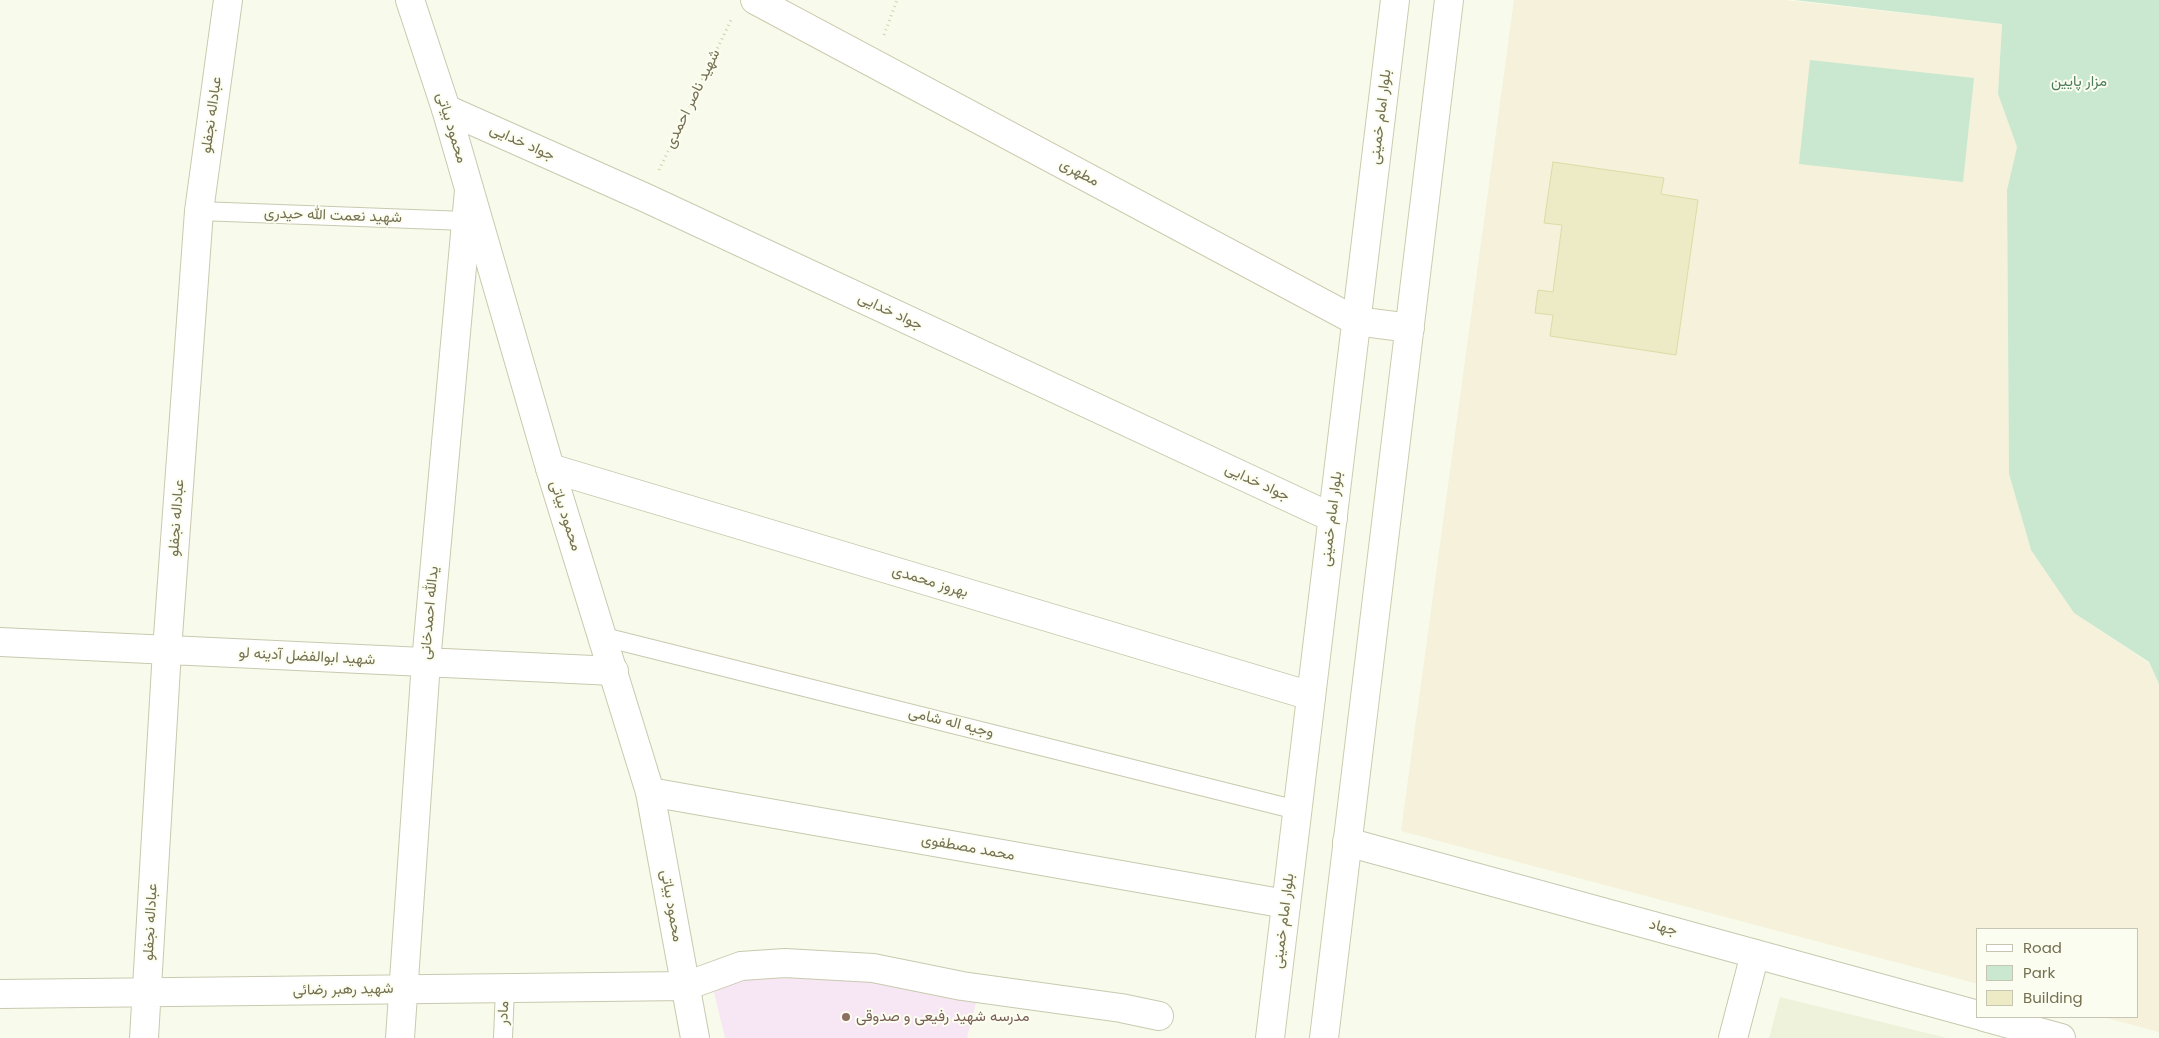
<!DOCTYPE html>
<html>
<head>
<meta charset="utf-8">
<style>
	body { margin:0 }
	#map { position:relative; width:2159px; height:1038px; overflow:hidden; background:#f8fbeb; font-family:Poppins,sans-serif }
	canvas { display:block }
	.legend { position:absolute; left:1976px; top:928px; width:162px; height:90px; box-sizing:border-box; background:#fcfdf1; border:1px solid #c6c5b1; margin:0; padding:6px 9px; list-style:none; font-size:15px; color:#747050 }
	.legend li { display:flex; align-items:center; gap:10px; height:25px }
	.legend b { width:25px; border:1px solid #c6c5b1 }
</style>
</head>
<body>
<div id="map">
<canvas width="2159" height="1038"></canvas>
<ul class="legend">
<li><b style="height:6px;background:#fff"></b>Road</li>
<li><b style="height:14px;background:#cae8cf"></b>Park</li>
<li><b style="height:14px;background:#edebc5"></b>Building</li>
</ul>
</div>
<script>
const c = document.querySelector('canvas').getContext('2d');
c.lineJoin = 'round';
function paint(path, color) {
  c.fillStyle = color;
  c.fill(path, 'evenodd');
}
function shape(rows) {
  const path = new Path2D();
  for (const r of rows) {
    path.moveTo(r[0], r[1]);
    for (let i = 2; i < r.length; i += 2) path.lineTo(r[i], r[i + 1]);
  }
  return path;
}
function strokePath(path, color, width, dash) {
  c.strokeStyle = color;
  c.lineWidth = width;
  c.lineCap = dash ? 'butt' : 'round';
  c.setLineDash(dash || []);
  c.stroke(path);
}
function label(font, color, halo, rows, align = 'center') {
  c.font = font + ' Poppins,Vazirmatn,sans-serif';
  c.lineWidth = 4;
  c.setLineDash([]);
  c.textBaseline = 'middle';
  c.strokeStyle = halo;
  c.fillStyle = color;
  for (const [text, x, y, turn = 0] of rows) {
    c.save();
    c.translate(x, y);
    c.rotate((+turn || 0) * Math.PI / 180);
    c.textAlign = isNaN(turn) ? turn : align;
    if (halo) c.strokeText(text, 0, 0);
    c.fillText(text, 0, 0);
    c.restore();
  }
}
paint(shape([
	[1780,997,1947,1038,1769,1038]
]), '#eff2da');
paint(shape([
	[1514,0,1785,0,2002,24,1998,94,2017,147,2007,190,2009,474,2031,550,2074,613,2149,663,2159,684,2159,1032,2103,1017,2138,1017,2138,929,1978,929,1978,984,1401,831]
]), '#f5f1da');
paint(shape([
	[810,969,978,995,967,1038,725,1038,710,976]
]), '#f7e7f5');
paint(shape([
	[1794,0,2159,0,2159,684,2149,662,2074,613,2031,550,2009,474,2007,190,2017,147,1998,94,2002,24],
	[1810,60,1974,78,1963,182,1799,164]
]), '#cae8cf');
const building = shape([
	[1553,162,1664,178,1661,194,1698,200,1676,355,1550,336,1553,315,1535,313,1538,290,1553,292,1562,225,1544,223,1553,162]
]);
paint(building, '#edebc5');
strokePath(building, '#dedba7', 1);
const service = shape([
	[199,211,466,221],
	[604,637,1297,810],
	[503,1038,505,988]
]);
const minor = shape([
	[446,109,646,198,1333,518],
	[550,468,1311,696],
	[0,642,614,671],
	[650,792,1286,904],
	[0,994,686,986,741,966,785,963,873,968,962,986,1121,1008,1159,1016],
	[144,1038,167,650,199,211,228,0],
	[400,1038,426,662,469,190],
	[1733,1038,1755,954]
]);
const tertiary = shape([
	[410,0,446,109,550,468,650,792,695,1038],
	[1347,842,1978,1015],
	[1984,1017,2061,1038]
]);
const secondary = shape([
	[755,0,1356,321,1410,328],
	[1270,1038,1395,0],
	[1324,1038,1449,0]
]);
strokePath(service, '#c9c9af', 20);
strokePath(minor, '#c9c9af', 30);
strokePath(tertiary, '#c9c9af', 30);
strokePath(secondary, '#cccbae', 30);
strokePath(shape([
	[884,35,897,0],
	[659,170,732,18]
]), '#d3d0a8', 3, [1, 4]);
strokePath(service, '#fff', 18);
strokePath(minor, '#fff', 28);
strokePath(tertiary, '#fff', 28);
strokePath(secondary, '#fff', 28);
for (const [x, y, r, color] of [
	[846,1017,5,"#8d6e63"]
]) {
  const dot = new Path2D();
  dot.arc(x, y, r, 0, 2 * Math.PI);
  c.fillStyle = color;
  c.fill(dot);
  strokePath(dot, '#fcfdf1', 2);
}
label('15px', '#4c7d59', '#fcfdf1', [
	["مزار پایین",2079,82]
]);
label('15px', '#747050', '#fcfdf1', [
	["شهید ناصر احمدی",693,99,-64],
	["عباداله نجفلو",212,115,-82],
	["بلوار امام خمینی",1381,117,-83],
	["محمود بیاتی",451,128,73],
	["جواد خدایی",522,143,24],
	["مطهری",1079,173,28],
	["شهید نعمت الله حیدری",333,216,2],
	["جواد خدایی",890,312,25],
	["جواد خدایی",1257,483,25],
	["محمود بیاتی",565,516,72],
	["عباداله نجفلو",177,518,-86],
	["بلوار امام خمینی",1332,519,-83],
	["بهروز محمدی",930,582,17],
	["یدالله احمدخانی",430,613,-85],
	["شهید ابوالفضل آدینه لو",307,657,3],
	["وجیه اله شامی",951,723,14],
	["محمد مصطفوی",968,848,10],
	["محمود بیاتی",671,906,80],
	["بلوار امام خمینی",1284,921,-83],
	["عباداله نجفلو",151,922,-87],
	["جهاد",1663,928,15],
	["شهید رهبر رضائی",343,990,-1],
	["مادر",504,1013,-88]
]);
label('15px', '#785e54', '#fcfdf1', [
	["مدرسه شهید رفیعی و صدوقی",856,1017]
], 'left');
</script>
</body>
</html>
